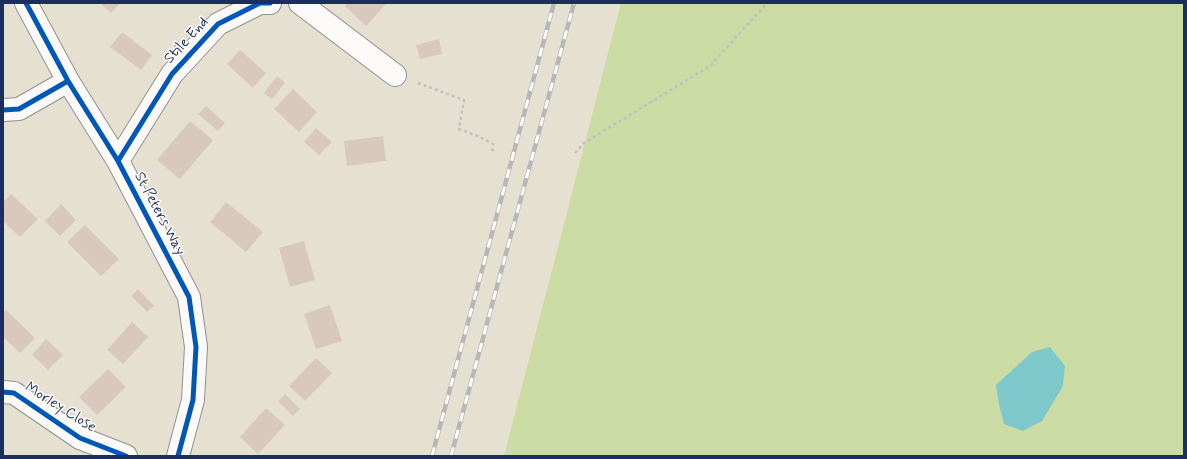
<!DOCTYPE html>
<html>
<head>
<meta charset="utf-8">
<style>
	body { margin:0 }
	#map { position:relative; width:1187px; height:459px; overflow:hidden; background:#e6e0d0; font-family:Mynerve,sans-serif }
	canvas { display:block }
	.frame { position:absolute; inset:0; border:4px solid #1b2f5e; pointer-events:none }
</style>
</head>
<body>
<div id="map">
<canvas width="1187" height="459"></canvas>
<div class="frame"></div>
</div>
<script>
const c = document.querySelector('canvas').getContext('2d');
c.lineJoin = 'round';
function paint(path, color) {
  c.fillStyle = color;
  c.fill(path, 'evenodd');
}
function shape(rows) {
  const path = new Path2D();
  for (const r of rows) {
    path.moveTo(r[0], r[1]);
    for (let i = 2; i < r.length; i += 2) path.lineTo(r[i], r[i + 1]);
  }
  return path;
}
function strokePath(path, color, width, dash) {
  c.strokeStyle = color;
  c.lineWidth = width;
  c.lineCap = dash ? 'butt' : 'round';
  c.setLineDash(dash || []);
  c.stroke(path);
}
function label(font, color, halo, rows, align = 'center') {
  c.font = font + ' Mynerve,sans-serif';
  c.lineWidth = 3;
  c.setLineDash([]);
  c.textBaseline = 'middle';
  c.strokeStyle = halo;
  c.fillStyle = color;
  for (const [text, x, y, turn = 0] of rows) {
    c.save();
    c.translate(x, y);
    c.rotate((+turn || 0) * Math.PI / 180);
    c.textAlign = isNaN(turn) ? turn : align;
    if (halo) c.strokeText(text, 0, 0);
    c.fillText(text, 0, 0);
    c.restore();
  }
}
paint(shape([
	[621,3,1184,3,1184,456,504,456],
	[1050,347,1065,366,1063,386]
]), '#cadba3');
paint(shape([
	[1050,347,1065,366,1063,386,1042,421,1023,431,1004,424,999,404,996,385,1032,352]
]), '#7ec8cc');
paint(shape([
	[100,3,120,3,111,13],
	[347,3,387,3,366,26,345,6],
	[122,32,152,55,141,70,110,47],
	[439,39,442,54,420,59,416,45],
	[240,50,266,73,253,88,227,64],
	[277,76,285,83,272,99,264,93],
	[293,89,317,112,299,132,274,109],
	[206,106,225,123,218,131,198,114],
	[190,121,213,140,180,179,157,160],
	[316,128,332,142,319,155,304,142],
	[383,136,386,161,347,166,344,141],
	[11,194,38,219,20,237,3,221,3,202],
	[226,202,263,232,246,252,210,222],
	[61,204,76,220,60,236,45,221],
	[85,225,119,259,101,276,67,242],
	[304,241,315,280,290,287,279,248],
	[138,289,154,306,147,312,131,296],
	[330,305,342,341,316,349,304,314],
	[6,310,35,338,20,353,3,337,3,313],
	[132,322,148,337,123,364,107,350],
	[46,339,63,355,48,370,32,355],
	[316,358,332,373,305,401,289,386],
	[108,369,126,387,97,415,79,397],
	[285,394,300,409,293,416,278,401],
	[266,408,285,425,258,454,240,437]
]), '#d9c9bd');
const minor = shape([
	[26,3,68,81,118,161,189,297,196,347,193,400,178,456],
	[300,3,395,75],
	[3,110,19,109,68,81],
	[118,161,172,74,218,24,260,3,270,3],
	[3,392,14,393,80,438,126,456]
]);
strokePath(minor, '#919191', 24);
strokePath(shape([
	[418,83,464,100,459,129,478,136,493,144,492,154],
	[575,153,584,143,710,66,767,3]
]), '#bfc0c2', 2.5, [3, 3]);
strokePath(minor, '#fbfaf8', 22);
const rail = shape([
	[432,456,554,3],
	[451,456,574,3]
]);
strokePath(rail, '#b6b7ba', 4.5);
strokePath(rail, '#fdfcf7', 3, [9]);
strokePath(shape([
	[26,3,68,81,118,161,189,297,196,347,193,400,178,456],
	[3,110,19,109,68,81],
	[118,161,172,74,218,24,260,3,270,3],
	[3,392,14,393,80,438,126,456]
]), '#0057b8', 5);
label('15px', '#1b2f5e', '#fdfcf7', [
	["Stile End",187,41,-47],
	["St Peters Way",159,214,62],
	["Morley Close",60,408,32]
]);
</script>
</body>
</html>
